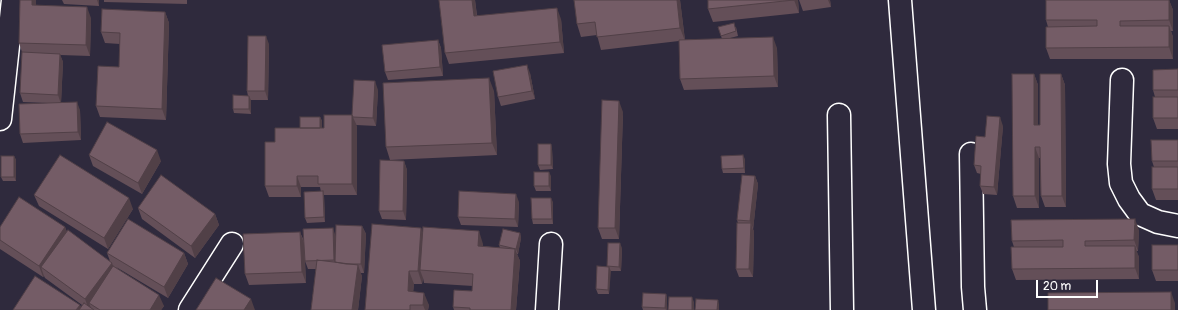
<!DOCTYPE html>
<html>
<head>
<meta charset="utf-8">
<style>
	body { margin:0 }
	#map { position:relative; width:1178px; height:310px; overflow:hidden; background:#2f2a3d; font-family:Pangolin,sans-serif }
	canvas { display:block }
	.scale { position:absolute; left:1036px; top:280px; width:62px; height:18px; box-sizing:border-box; border:2px solid #fff; border-top:0; padding-left:5px; font-size:12px; line-height:14px; white-space:nowrap; color:#fff; -webkit-text-stroke:3px #2f2a3d; paint-order:stroke }
</style>
</head>
<body>
<div id="map">
<canvas width="1178" height="310"></canvas>
<div class="scale">20 m</div>
</div>
<script>
const c = document.querySelector('canvas').getContext('2d');
c.lineJoin = 'round';
function shape(rows) {
  const path = new Path2D();
  for (const r of rows) {
    path.moveTo(r[0], r[1]);
    for (let i = 2; i < r.length; i += 2) path.lineTo(r[i], r[i + 1]);
  }
  return path;
}
function strokePath(path, color, width, dash) {
  c.strokeStyle = color;
  c.lineWidth = width;
  c.lineCap = dash ? 'butt' : 'round';
  c.setLineDash(dash || []);
  c.stroke(path);
}
function paint(path, color) {
  c.fillStyle = color;
  c.fill(path, 'evenodd');
}
const minor = shape([
	[1122,80,1119,164,1121,183,1129,199,1140,214,1158,222,1178,226],
	[839,115,842,310],
	[0,119,13,0],
	[971,154,973,287,975,310],
	[190,310,232,244],
	[547,310,551,244]
]);
const major = shape([
	[900,0,924,310]
]);
strokePath(minor, '#fff', 25);
strokePath(major, '#fff', 25);
strokePath(minor, '#2f2a3d', 22);
strokePath(major, '#2f2a3d', 22);
paint(shape([
	[20,0,36,0,36,5,91,18,90,56,60,55,63,62,61,102,80,110,81,140,23,143,20,134,47,103,23,102,20,93,22,52,19,43],
	[62,0,99,0,99,6,64,4],
	[104,0,187,0,187,4,104,2],
	[439,0,475,0,477,15,561,19,564,53,449,64,445,53],
	[680,0,685,40,722,39,721,36,736,27,738,36,730,38,777,48,778,87,684,90,680,79,679,41,601,50,597,35,581,37,577,24],
	[708,0,798,0,799,13,713,22,708,9],
	[799,0,830,0,831,7,803,11],
	[1046,0,1169,0,1173,10,1173,31,1171,31,1173,37,1173,59,1050,59,1046,48,1048,27,1046,20],
	[165,12,169,23,166,120,100,117,96,106,119,67,120,44,105,43,101,32],
	[438,40,441,48,443,76,388,80,385,72],
	[269,44,268,100,251,100,251,114,234,113,233,109,248,96,247,91],
	[1178,69,1178,129,1157,129,1153,118,1155,97,1153,90],
	[530,73,535,99,501,106,498,97],
	[1034,74,1038,85,1038,125,1040,125,1061,74,1065,85,1066,207,1045,207,1041,196,1040,158,1039,158,1039,208,1017,208,1013,196],
	[378,90,376,126,356,125,357,195,324,195,325,222,307,223,305,218,321,192,320,187,301,187,301,197,269,197,265,186,275,142,320,117,322,121,322,128,324,128,352,115],
	[494,91,497,155,390,160,386,147],
	[623,112,619,239,602,239,598,228],
	[1003,126,997,195,983,194,980,186,981,174,977,173,974,165,985,137],
	[1178,140,1178,200,1156,200,1152,189,1154,167,1152,161],
	[551,144,552,149,553,169,540,170,538,165],
	[89,155,161,161,142,194,93,166],
	[14,156,16,160,16,181,3,181,1,177],
	[745,159,745,173,723,173,722,169],
	[404,161,407,170,406,220,382,219,379,211],
	[551,176,551,191,536,191,534,186],
	[755,176,758,184,753,230,754,231,753,277,739,277,736,269,738,223,737,220],
	[34,195,133,209,108,249,39,206],
	[519,202,518,227,461,225,458,217],
	[553,202,553,224,533,224,532,219],
	[138,208,215,214,219,225,195,258,142,219],
	[362,226,366,234,364,273,360,273,362,276,358,310,311,310,316,269,308,269,305,261,306,283,249,285,245,274,300,232,304,241,336,237],
	[0,227,65,227,67,232,110,261,107,253,184,253,188,264,168,298,116,267,164,306,161,310,13,310,80,305,81,307,82,305,45,278,44,276,43,277,0,249],
	[421,228,422,232,483,244,483,246,500,248,499,245,520,233,521,238,518,254,517,254,520,261,516,310,454,310,453,307,472,291,473,286,424,283,423,278,422,284,414,284,413,292,429,305,428,310,365,310],
	[1139,230,1138,251,1136,251,1139,257,1139,279,1016,280,1012,269,1014,247,1012,241],
	[1178,245,1178,281,1156,281,1152,270],
	[622,248,621,271,610,271,609,294,598,294,596,289,607,266],
	[666,294,667,299,667,310,643,310,642,307]
]), '#644f58');
paint(shape([
	[32,0,36,0,36,16,32,5],
	[97,0,99,0,99,6],
	[472,0,475,0,478,27,474,16],
	[677,0,680,0,685,41,680,28],
	[794,0,798,0,799,13],
	[828,0,830,0,831,7],
	[1169,0,1173,10,1173,31,1169,20],
	[87,7,91,18,90,56,86,45],
	[557,8,561,19,564,53,560,42],
	[165,12,169,23,166,120,162,109],
	[1169,26,1173,37,1173,59,1169,47],
	[266,36,269,44,268,100,265,91],
	[773,37,777,48,778,87,774,76],
	[438,40,441,48,443,76,440,67],
	[60,54,63,62,61,104,58,95],
	[527,65,530,73,535,99,532,91],
	[1034,74,1038,85,1038,136,1034,125],
	[1061,74,1065,85,1066,207,1062,196],
	[489,78,494,91,497,155,492,143],
	[375,81,378,90,376,126,373,118],
	[249,96,251,100,251,114,249,109],
	[619,101,623,112,619,239,615,228],
	[77,102,80,110,81,140,78,132],
	[352,115,357,126,357,195,352,184],
	[320,117,322,121,322,134,320,130],
	[1000,117,1003,126,997,195,994,187],
	[551,144,552,149,553,169,551,165],
	[1035,147,1039,158,1039,208,1035,196],
	[157,150,161,161,142,194,138,183],
	[743,155,745,159,745,173,744,168],
	[14,156,16,160,16,181,14,177],
	[404,161,407,170,406,220,403,211],
	[549,172,551,176,551,191,549,186],
	[297,176,301,187,301,197,297,186],
	[755,176,758,184,753,230,750,221],
	[323,191,324,196,325,222,324,217],
	[516,194,519,202,518,227,515,219],
	[129,198,133,209,108,249,104,238],
	[551,198,553,202,553,224,552,219],
	[215,214,219,225,195,258,191,246],
	[1135,219,1139,230,1138,251,1134,240],
	[751,223,754,231,753,277,749,269],
	[362,226,366,234,364,273,361,264],
	[65,227,69,239,41,267,44,276,43,277,39,266],
	[333,228,336,237,335,263,334,260],
	[421,228,425,240,420,270,423,278,422,284,418,271],
	[479,231,483,244,482,259,478,246],
	[300,232,304,243,306,283,302,272],
	[520,233,521,238,518,254,516,249],
	[620,243,622,248,621,271,619,267],
	[1135,246,1139,257,1139,279,1135,268],
	[515,249,520,261,516,310,511,310],
	[184,253,188,264,168,298,164,287],
	[112,263,116,274,89,303,91,308,89,310,85,299],
	[358,265,362,276,358,310,352,310],
	[609,267,611,271,609,294,608,290],
	[409,271,414,284,412,304,408,291],
	[1171,292,1175,303,1175,310,1171,310],
	[424,293,429,305,428,310,425,310,423,305],
	[666,294,667,299,667,310,666,310,665,308],
	[159,295,164,306,161,310,150,310],
	[692,297,694,302,694,310,692,310],
	[251,299,255,310,244,310],
	[718,300,719,304,719,310,717,310],
	[80,305,82,310,76,310]
]), '#514047');
const building = shape([
	[20,0,32,0,32,5,87,7,86,45,19,43,20,0],
	[439,0,472,0,474,16,557,8,560,42,445,53,439,0],
	[574,0,677,0,680,28,597,37,595,22,577,24,574,0],
	[708,0,794,0,708,9,708,0],
	[1046,0,1169,0,1169,20,1120,21,1120,26,1169,26,1169,47,1046,48,1046,27,1097,26,1097,20,1046,20,1046,0],
	[102,9,165,12,162,109,96,106,98,66,119,67,120,33,101,32,102,9],
	[734,23,736,31,721,36,718,27,734,23],
	[248,36,266,36,265,91,247,91,248,36],
	[773,37,774,76,680,79,679,40,773,37],
	[438,40,440,67,385,72,382,45,438,40],
	[22,52,60,54,58,95,20,93,22,52],
	[527,65,532,91,498,97,493,71,527,65],
	[1178,69,1178,90,1153,90,1153,70,1178,69],
	[1012,74,1034,74,1034,125,1040,125,1040,74,1061,74,1062,196,1041,196,1040,147,1035,147,1035,196,1013,196,1012,74],
	[489,78,492,143,386,147,383,83,489,78],
	[354,80,375,81,373,118,353,117,352,115,354,80],
	[233,95,249,96,249,109,233,109,233,95],
	[1153,97,1178,97,1178,118,1153,118,1153,97],
	[602,100,619,101,615,228,598,228,602,100],
	[77,102,78,132,20,134,19,104,77,102],
	[324,115,352,115,352,184,318,184,318,176,297,176,297,186,265,186,265,142,275,142,275,128,324,128,324,115],
	[987,116,1000,117,994,187,980,186,981,166,974,165,976,136,985,137,987,116],
	[300,117,320,117,320,128,300,128,300,117],
	[107,122,157,150,138,183,89,155,107,122],
	[1151,140,1178,140,1178,161,1152,161,1151,140],
	[538,144,551,144,551,165,538,165,538,144],
	[60,155,129,198,104,238,34,195,60,155],
	[743,155,744,168,722,169,721,156,743,155],
	[1,156,14,156,14,177,1,177,1,156],
	[380,160,404,161,403,211,379,211,380,160],
	[1152,167,1178,167,1178,189,1152,189,1152,167],
	[534,172,549,172,549,186,534,186,534,172],
	[161,175,215,214,191,246,138,208,161,175],
	[742,175,755,176,750,221,737,220,742,175],
	[323,191,324,217,305,218,304,192,323,191],
	[459,191,516,194,515,219,458,217,459,191],
	[19,197,65,227,39,266,0,240,0,227,19,197],
	[531,198,551,198,552,219,532,219,531,198],
	[128,219,184,253,164,287,107,253,128,219],
	[1135,219,1134,240,1085,241,1085,246,1135,246,1135,268,1012,269,1011,247,1063,247,1063,240,1012,241,1011,220,1135,219],
	[737,223,751,223,749,269,736,269,737,223],
	[372,224,421,228,418,271,409,271,408,291,424,293,423,305,410,305,410,310,365,310,372,224],
	[336,225,362,226,361,264,346,264,335,262,336,225],
	[423,227,479,231,478,246,515,249,511,310,470,310,470,308,453,307,454,290,472,291,473,274,420,270,423,227],
	[333,228,334,260,305,261,303,229,333,228],
	[503,229,520,233,516,249,499,245,503,229],
	[68,230,112,263,85,299,41,267,68,230],
	[300,232,302,272,245,274,243,234,300,232],
	[608,243,620,243,619,267,607,266,608,243],
	[1152,245,1178,245,1178,270,1152,270,1152,245],
	[317,260,358,265,352,310,311,310,317,260],
	[113,266,159,295,150,310,100,310,89,303,113,266],
	[597,266,609,267,608,290,596,289,597,266],
	[35,276,80,305,76,310,13,310,35,276],
	[216,278,251,299,244,310,196,310,216,278],
	[1171,292,1171,310,1048,310,1048,293,1171,292],
	[643,293,666,294,665,308,642,307,643,293],
	[669,297,692,297,692,310,668,310,669,297],
	[696,299,718,300,717,310,695,310,696,299],
	[84,303,94,310,79,310,84,303]
]);
paint(building, '#745c66');
strokePath(building, '#514047', 1);
</script>
</body>
</html>
